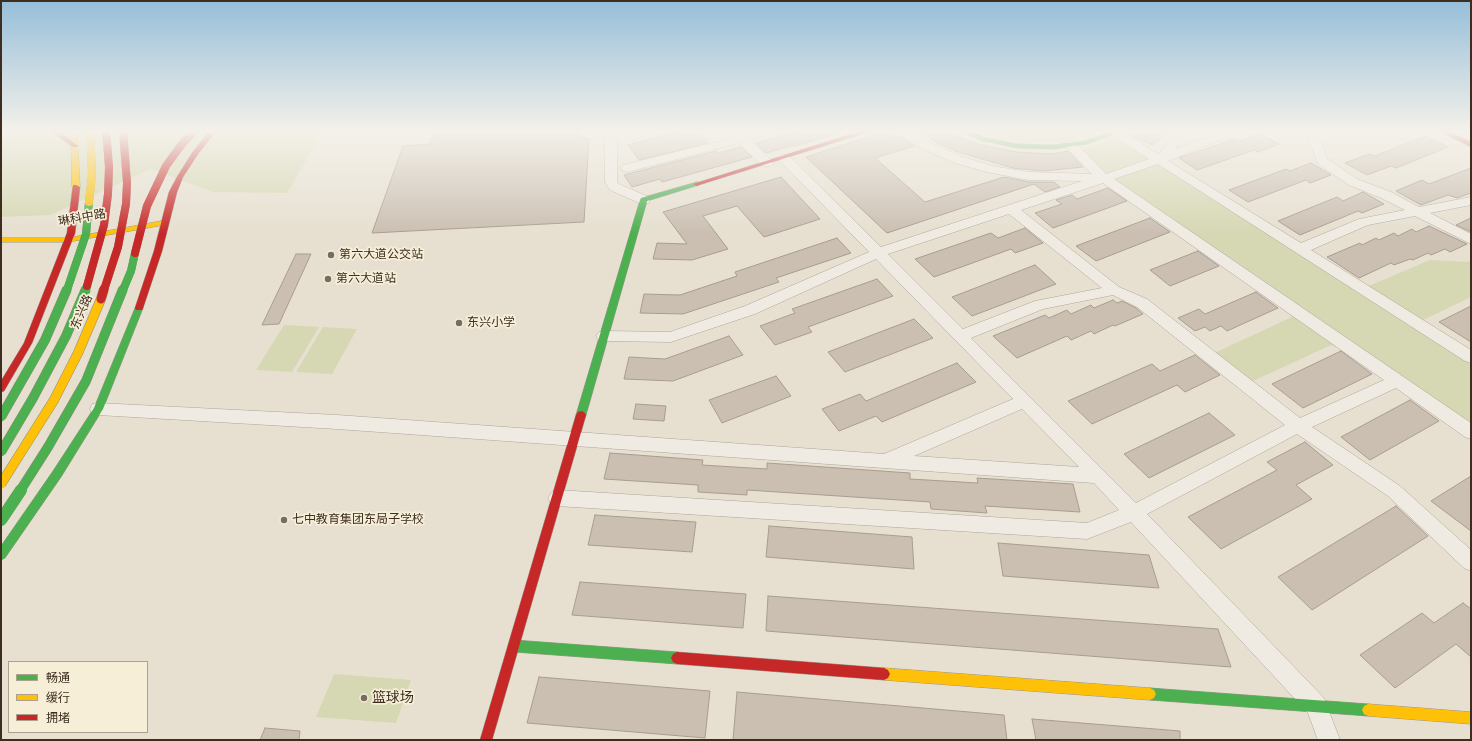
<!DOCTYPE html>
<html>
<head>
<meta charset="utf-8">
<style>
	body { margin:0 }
	#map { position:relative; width:1472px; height:741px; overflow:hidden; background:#e7e0d1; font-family:"Noto Serif","Noto Sans SC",serif }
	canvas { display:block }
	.frame { position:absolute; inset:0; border:2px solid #3d2e20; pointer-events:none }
	.legend { position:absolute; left:8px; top:661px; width:140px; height:72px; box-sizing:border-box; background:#f7eed8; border:1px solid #ada18e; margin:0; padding:5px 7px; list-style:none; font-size:12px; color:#3d2e20 }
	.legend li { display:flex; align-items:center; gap:8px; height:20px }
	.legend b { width:20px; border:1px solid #ada18e }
</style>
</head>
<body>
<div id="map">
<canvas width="1472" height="741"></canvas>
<div class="frame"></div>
<ul class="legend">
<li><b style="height:5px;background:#4caf50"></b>畅通</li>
<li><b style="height:5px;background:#ffc107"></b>缓行</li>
<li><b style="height:5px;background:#c62828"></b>拥堵</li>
</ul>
</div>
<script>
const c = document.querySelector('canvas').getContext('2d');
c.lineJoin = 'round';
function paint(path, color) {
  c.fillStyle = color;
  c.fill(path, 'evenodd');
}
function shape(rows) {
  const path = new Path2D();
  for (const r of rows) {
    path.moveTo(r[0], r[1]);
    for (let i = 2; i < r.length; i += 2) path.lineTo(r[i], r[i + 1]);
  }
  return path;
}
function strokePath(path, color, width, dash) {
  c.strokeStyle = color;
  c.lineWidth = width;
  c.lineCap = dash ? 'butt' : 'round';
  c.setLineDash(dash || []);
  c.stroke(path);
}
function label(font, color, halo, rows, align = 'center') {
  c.font = font + ' "Noto Serif","Noto Sans SC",serif';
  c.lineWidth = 3.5;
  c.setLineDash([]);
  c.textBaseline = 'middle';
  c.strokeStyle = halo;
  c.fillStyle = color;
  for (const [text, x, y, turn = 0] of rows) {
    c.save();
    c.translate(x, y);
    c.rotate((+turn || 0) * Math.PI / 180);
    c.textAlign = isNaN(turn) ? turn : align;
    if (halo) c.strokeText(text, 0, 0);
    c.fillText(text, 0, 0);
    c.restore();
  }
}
paint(shape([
	[1,130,324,130,287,193,213,192,151,169,50,215,1,217],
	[972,130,1100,130,1093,135,1064,142,1028,142,997,138],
	[1119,138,1364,288,1430,260,1467,262,1471,260,1471,297,1419,322,1471,355,1471,433,1356,354,1331,345,1249,383,1212,354,1292,317,1273,293,1075,152],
	[284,325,319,327,292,372,256,370],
	[323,327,357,329,332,374,296,372],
	[334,674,411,680,396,723,316,717]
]), '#d6d7b3');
const building = shape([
	[434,130,580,130,580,137,589,138,584,222,372,233,403,146,430,144,434,130],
	[684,130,697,130,708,143,639,160,628,145,684,130],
	[800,130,848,130,795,146,794,145,766,153,755,143,800,130],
	[881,130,892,130,893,138,901,136,914,146,875,158,925,202,1004,177,1029,182,1054,182,1060,187,1045,192,1034,184,887,233,806,157,878,134,881,130],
	[916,130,949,130,952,134,981,145,1017,152,1053,154,1068,151,1083,167,1043,171,1013,168,958,152,938,143,916,130],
	[1123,130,1169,130,1153,145,1138,139,1123,130],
	[1260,134,1279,144,1258,152,1254,150,1197,170,1179,158,1235,139,1239,141,1260,134],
	[1425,136,1448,147,1396,168,1391,166,1367,175,1345,163,1369,154,1375,156,1425,136],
	[741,147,752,157,662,182,660,179,632,187,624,175,716,151,718,153,741,147],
	[1311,163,1331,175,1310,183,1306,180,1248,202,1229,190,1286,169,1290,171,1311,163],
	[1471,168,1471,193,1457,198,1448,195,1421,205,1396,191,1422,180,1429,184,1471,168],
	[781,177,820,219,764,237,737,206,703,216,728,249,692,260,653,259,657,243,687,244,663,212,781,177],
	[1108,188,1127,201,1053,228,1035,213,1062,204,1056,200,1072,195,1077,199,1108,188],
	[1363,192,1384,204,1362,213,1358,211,1300,235,1278,221,1337,197,1343,201,1363,192],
	[1150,218,1170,232,1096,261,1076,246,1150,218],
	[1471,218,1471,232,1456,225,1471,218],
	[1429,226,1467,244,1450,252,1445,249,1431,255,1428,253,1413,260,1410,259,1394,265,1391,263,1359,278,1327,257,1360,243,1362,245,1376,238,1379,240,1394,233,1398,236,1412,229,1416,232,1429,226],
	[1025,228,1043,243,1015,253,1011,249,934,277,915,259,991,233,998,238,1025,228],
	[837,238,851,253,776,278,779,282,683,314,640,313,644,294,680,295,737,276,735,272,837,238],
	[1198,251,1219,266,1170,286,1150,270,1198,251],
	[296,254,311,254,279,324,262,325,296,254],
	[1035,265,1056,284,972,316,952,297,1035,265],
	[877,279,893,296,808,327,812,332,775,345,760,326,795,313,792,309,877,279],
	[1256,292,1278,308,1227,331,1221,326,1210,331,1205,327,1195,331,1178,318,1199,309,1205,314,1256,292],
	[1113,300,1117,303,1122,301,1136,308,1143,314,1115,326,1113,325,1094,334,1091,331,1071,340,1067,336,1017,358,993,336,1045,315,1049,318,1067,310,1071,314,1091,305,1094,308,1113,300],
	[1471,306,1471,342,1439,322,1471,306],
	[914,319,933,338,845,372,828,352,914,319],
	[729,336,743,355,673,381,624,379,629,357,665,359,729,336],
	[1341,351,1372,374,1303,408,1272,384,1341,351],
	[1195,355,1220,375,1185,392,1177,385,1092,424,1068,401,1152,364,1160,371,1195,355],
	[957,363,976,382,882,422,876,416,839,431,822,409,860,394,866,401,957,363],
	[776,376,791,396,722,423,709,400,776,376],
	[1410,400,1439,421,1370,460,1341,437,1410,400],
	[636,404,666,406,664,421,633,419,636,404],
	[1209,413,1235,435,1149,478,1124,454,1209,413],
	[1305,442,1333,465,1296,485,1312,499,1221,549,1188,517,1277,470,1267,462,1305,442],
	[610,453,703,460,702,465,767,469,767,463,910,473,910,479,978,483,977,478,1073,484,1080,512,985,506,987,513,931,509,930,502,747,490,747,495,698,492,698,485,604,479,610,453],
	[1471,476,1471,531,1431,501,1471,476],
	[1396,506,1428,536,1312,610,1278,577,1396,506],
	[595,515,696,522,692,552,588,545,595,515],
	[769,526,912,537,914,569,766,557,769,526],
	[998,543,1149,555,1159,588,1003,576,998,543],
	[580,582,746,594,743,628,572,615,580,582],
	[768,596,1218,629,1231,667,766,631,768,596],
	[1463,603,1471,609,1471,657,1456,644,1395,688,1360,655,1422,613,1434,623,1463,603],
	[539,677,710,691,705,738,527,723,539,677],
	[737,692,1004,715,1007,740,733,740,737,692],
	[1032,719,1180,731,1180,740,1036,740,1032,719],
	[265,728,300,731,299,740,260,740,265,728]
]);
paint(building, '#cbbfb2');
strokePath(building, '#a89c90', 1);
const street = shape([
	[605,130,617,130,617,182,619,184,649,197,650,200,649,203,639,203,610,190,608,187,605,182,605,130],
	[641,130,659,130,658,132,635,140,631,138,629,136,631,134,641,130],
	[762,130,782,130,781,132,750,140,771,160,773,163,771,166,763,166,739,143,627,172,623,171,621,168,623,165,733,138,730,134,732,132,740,132,744,135,762,130],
	[895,130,909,130,929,142,963,157,992,166,1029,172,1092,174,1067,148,1065,145,1067,142,1075,142,1106,174,1149,159,1109,133,1108,130,1120,130,1158,154,1165,148,1173,130,1185,130,1176,149,1209,137,1231,130,1250,130,1249,132,1217,141,1168,161,1301,243,1359,219,1405,210,1381,198,1349,185,1318,164,1305,130,1317,130,1327,159,1357,179,1391,192,1419,207,1471,197,1471,205,1430,213,1471,234,1471,244,1415,216,1368,225,1311,250,1471,350,1471,363,1465,361,1158,164,1114,179,1471,423,1471,439,1465,437,1396,388,1312,427,1400,486,1471,550,1471,571,1464,568,1388,496,1297,434,1147,514,1324,698,1340,740,1318,740,1308,713,1131,522,1087,539,557,506,551,503,548,498,551,493,557,490,1087,523,1119,510,1094,483,337,429,98,415,92,414,90,409,92,404,98,403,337,415,884,454,1013,399,876,259,755,314,671,342,604,341,599,340,596,336,599,332,604,331,670,332,745,306,869,252,780,161,778,158,780,155,788,155,881,247,1082,181,1029,180,987,172,955,163,921,148,895,130],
	[1103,183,1384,380,1300,418,1147,299,1119,287,1021,210,1103,183],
	[1009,214,1102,288,1035,301,963,329,888,254,1009,214],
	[1113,295,1137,307,1285,425,1136,503,971,338,1043,309,1113,295],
	[1022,409,1079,467,914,456,1022,409]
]);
const fast = shape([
	[956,130,966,130,984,137,1017,144,1053,145,1084,141,1108,133,1109,130,1116,130,1112,135,1087,144,1053,149,1017,148,980,140,956,130],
	[697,182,699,183,699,185,647,201,586,415,584,418,578,418,576,415,640,200,641,198,697,182],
	[139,305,143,308,103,409,61,477,5,558,1,560,1,546,53,471,94,408,135,308,139,305],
	[514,640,677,652,681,654,683,658,681,662,677,664,514,652,510,650,508,646,510,642,514,640],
	[1150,688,1368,704,1372,706,1374,710,1372,714,1368,716,1150,700,1146,698,1144,694,1146,690,1150,688]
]);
const slow = shape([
	[71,130,77,130,80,187,76,189,72,187,71,130],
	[161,221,165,223,164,225,68,242,1,242,1,238,68,238,161,221],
	[884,668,1150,688,1154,690,1156,694,1154,698,1150,700,884,680,880,678,878,674,880,670,884,668],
	[1368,704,1471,712,1471,724,1368,716,1364,714,1362,710,1364,706,1368,704]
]);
const jam = shape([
	[49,130,57,130,78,146,77,147,73,147,49,130],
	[210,130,217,130,198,154,183,177,177,192,162,251,143,308,142,310,136,310,135,308,154,251,169,192,177,177,192,153,210,130],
	[864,130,875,130,699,185,697,186,693,184,864,130],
	[1437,130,1446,130,1471,142,1471,147,1437,130],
	[73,185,76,185,80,187,75,233,32,343,4,391,1,392,1,381,24,343,67,233,73,185],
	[581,411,584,412,586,415,492,740,480,740,576,415,578,412,581,411],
	[677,652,884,668,888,670,890,674,888,678,884,680,677,664,673,662,671,658,673,654,677,652]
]);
strokePath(street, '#ada599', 1);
strokePath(fast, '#9c958a', 1);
strokePath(slow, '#9c958a', 1);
strokePath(jam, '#9c958a', 1);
paint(street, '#efebe3');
paint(fast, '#4caf50');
paint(slow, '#ffc107');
paint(jam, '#c62828');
const fastBridgeFar2 = shape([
	[67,290,86,234,89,202],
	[85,290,87,286],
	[123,290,131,271,135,253]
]);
const fastBridgeFar1 = shape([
	[1,417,45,340,67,289],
	[1,452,33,398,66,336,86,289],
	[20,491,48,447,86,381,123,289]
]);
const fastBridge = shape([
	[1,520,21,490]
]);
const slowBridgeFar1 = shape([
	[89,202,92,175,90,130]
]);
const slowBridge = shape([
	[1,484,54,400,78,353,101,299]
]);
const jamBridgeFar1 = shape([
	[135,253,147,206,166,166,182,144,195,130],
	[87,286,104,225,108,194,109,167,106,130],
	[104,290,118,247,126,204,127,183,123,130]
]);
const jamBridge = shape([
	[101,299,104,289]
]);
strokePath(fastBridgeFar2, '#928b80', 8, []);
strokePath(fastBridgeFar1, '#928b80', 10, []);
strokePath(fastBridge, '#928b80', 12, []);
strokePath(slowBridgeFar1, '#928b80', 8, []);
strokePath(slowBridge, '#928b80', 10, []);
strokePath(jamBridgeFar1, '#928b80', 8, []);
strokePath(jamBridge, '#928b80', 10, []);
strokePath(fastBridgeFar2, '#4caf50', 8);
strokePath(fastBridgeFar1, '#4caf50', 9);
strokePath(fastBridge, '#4caf50', 12);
strokePath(slowBridgeFar1, '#ffc107', 8);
strokePath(slowBridge, '#ffc107', 9);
strokePath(jamBridgeFar1, '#c62828', 8);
strokePath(jamBridge, '#c62828', 9);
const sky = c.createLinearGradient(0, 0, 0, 234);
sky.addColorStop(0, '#96bed9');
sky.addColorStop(0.56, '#f4f1ea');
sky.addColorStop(1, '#f4f1ea00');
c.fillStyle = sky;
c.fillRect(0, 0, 1472, 234);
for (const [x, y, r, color] of [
	[331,255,4,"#786c5e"],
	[328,279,4,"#786c5e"],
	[459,323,4,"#786c5e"],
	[284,520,4,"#786c5e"],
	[364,698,4,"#786c5e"]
]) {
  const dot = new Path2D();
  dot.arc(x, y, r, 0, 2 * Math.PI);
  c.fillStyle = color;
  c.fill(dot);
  strokePath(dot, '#f7eed8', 1.5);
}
label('12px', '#3d2e20', '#f7eed8', [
	["琳科中路",82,218,-10],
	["东兴路",82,312,-67]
]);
label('12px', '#3d2e20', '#f7eed8', [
	["第六大道公交站",339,255],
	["第六大道站",336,279],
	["东兴小学",467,323],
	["七中教育集团东局子学校",292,520]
], 'left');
label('14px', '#3d2e20', '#f7eed8', [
	["篮球场",372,698]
], 'left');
</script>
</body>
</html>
